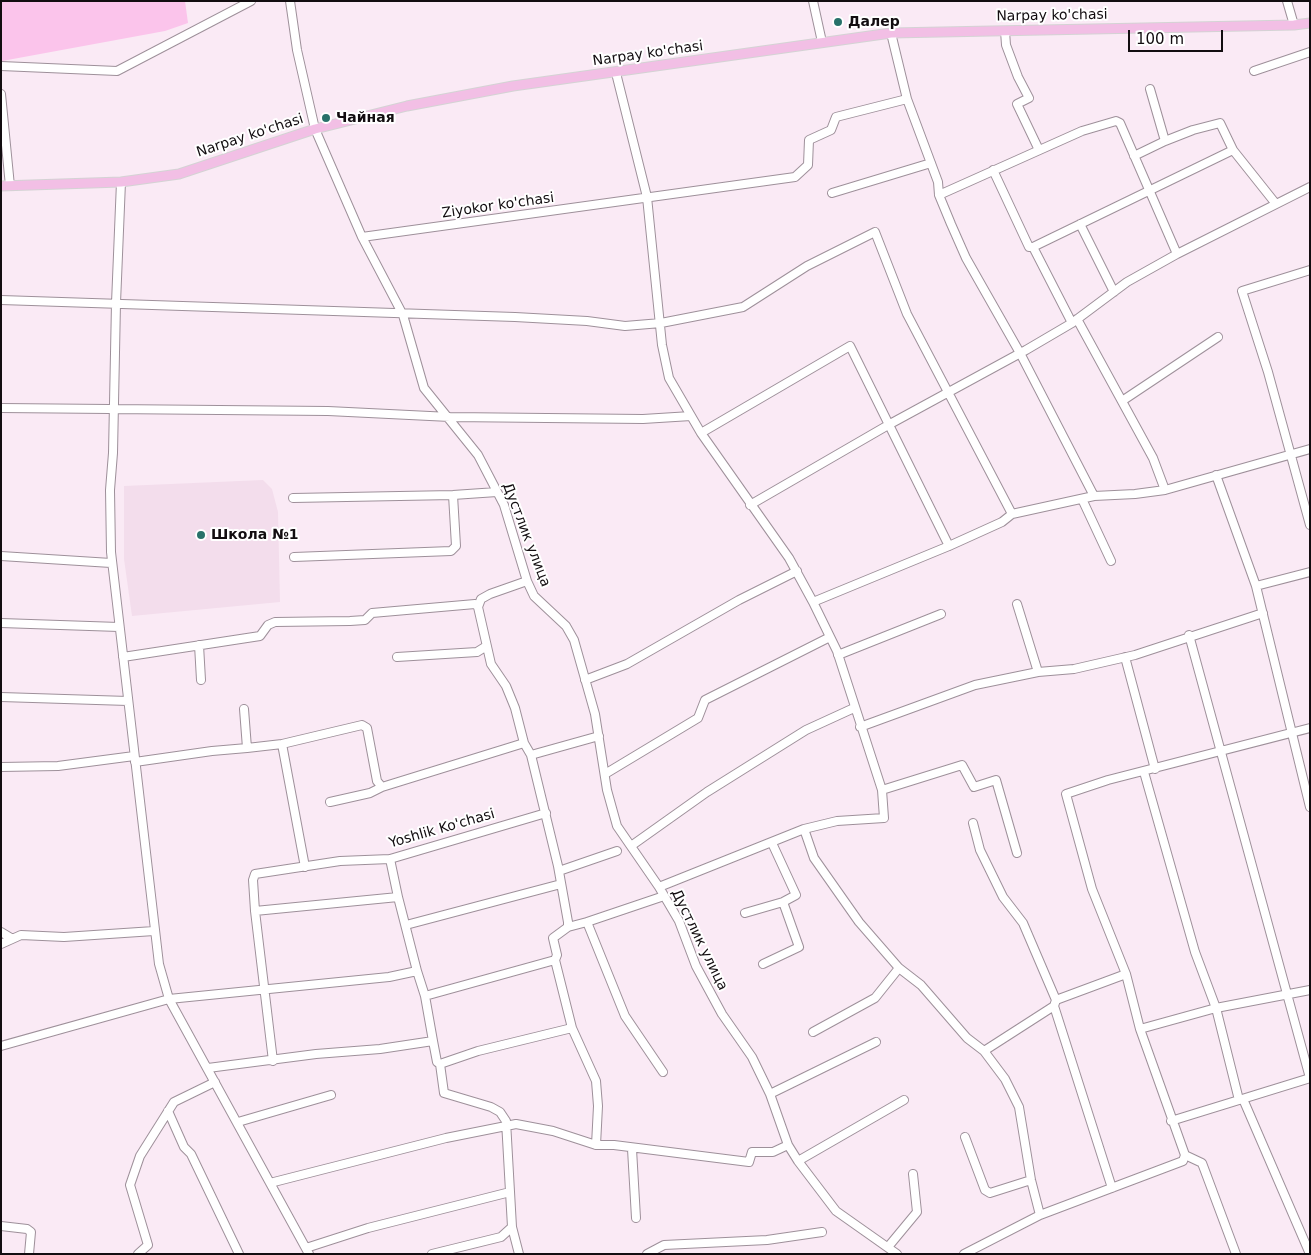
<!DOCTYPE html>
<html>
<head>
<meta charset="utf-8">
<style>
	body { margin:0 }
	#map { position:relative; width:1311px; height:1255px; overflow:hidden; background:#faeaf5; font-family:"DejaVu Sans",sans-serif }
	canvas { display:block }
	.frame { position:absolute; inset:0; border:2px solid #120d10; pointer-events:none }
	.scale { position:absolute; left:1128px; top:30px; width:95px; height:22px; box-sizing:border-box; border:2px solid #120d10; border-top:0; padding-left:6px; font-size:15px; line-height:18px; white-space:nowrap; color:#120d10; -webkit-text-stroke:4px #fff; paint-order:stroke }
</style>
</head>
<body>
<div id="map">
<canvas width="1311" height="1255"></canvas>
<div class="frame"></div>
<div class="scale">100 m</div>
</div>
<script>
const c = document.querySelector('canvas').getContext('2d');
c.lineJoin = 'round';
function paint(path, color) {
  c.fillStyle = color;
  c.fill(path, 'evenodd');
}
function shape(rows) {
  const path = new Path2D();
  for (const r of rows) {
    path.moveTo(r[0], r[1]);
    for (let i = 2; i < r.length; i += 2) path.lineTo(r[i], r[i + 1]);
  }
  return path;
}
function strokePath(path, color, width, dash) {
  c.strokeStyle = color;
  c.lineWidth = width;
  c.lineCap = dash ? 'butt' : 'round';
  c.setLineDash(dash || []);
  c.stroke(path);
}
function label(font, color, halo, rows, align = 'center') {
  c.font = font + ' "DejaVu Sans",sans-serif';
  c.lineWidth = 4;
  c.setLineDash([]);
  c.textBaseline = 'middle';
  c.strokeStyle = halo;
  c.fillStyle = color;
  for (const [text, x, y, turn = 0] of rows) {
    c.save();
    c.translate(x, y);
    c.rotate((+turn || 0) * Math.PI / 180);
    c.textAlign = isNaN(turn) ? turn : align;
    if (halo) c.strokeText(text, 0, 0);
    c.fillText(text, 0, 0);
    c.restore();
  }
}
paint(shape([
	[263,480,272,489,278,512,280,602,132,616,124,559,124,486]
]), '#f3ddec');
paint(shape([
	[1,1,185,1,188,23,165,31,2,61]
]), '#fbc4eb');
const minor = shape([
	[290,1,297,50,315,129,362,237,403,315,424,388,478,455,504,505,527,581,534,596,566,626,574,640,595,714,607,790,617,826,659,887,679,921,696,966,722,1014,752,1057,770,1094,788,1145,798,1161,836,1211,897,1254],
	[813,1,822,42],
	[1287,1,1294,25],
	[1005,31,1006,45,1018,77,1029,98,1017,104,1039,150],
	[891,33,907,99,938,182,939,195,951,224,966,258,1020,353,1094,496],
	[1,66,117,71,251,1],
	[1254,71,1310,52],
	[616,73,647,197,662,345,669,378,701,433,789,558,813,602,837,651,882,790,962,765,974,787,996,780,1017,853],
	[1,94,10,186],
	[1165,141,1193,130,1220,123,1233,150],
	[1134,156,1165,141,1150,89],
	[993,170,1029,247,1033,247],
	[121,182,116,303,113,453,110,490,111,552,159,964,169,999,309,1254],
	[832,193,931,163],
	[939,195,1082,131,1116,121,1120,123,1177,254],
	[1080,224,1114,292],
	[362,237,795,177,808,165,809,140,831,130,836,117,907,99],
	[1310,270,1242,291,1268,372,1310,525],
	[1,300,515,317,587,321,625,326,661,323,743,307,807,266,875,232,907,314,1012,514],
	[1077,319,1153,458,1165,490],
	[1072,323,1033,247,1233,150,1276,204],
	[1122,401,1218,337],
	[1,408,328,411,450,417,643,419,691,416],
	[701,433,850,346,949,546],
	[1216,475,1256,586,1310,807],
	[293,498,453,495,497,492],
	[1082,499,1111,561],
	[750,505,890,424,1026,350,1072,323,1127,282,1177,254,1310,187],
	[1,556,111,563],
	[294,557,451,551,456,546,453,495],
	[1256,586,1310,572],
	[813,602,949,546,1002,522,1012,514,1094,496,1135,494,1165,490,1310,449],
	[1017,604,1038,672],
	[478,607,481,599,490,594,527,581],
	[1,623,119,627],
	[1189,635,1310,1078],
	[199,645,201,680],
	[838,655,941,614],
	[123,657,260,636,268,625,275,622,350,621,365,620,372,613,475,604,478,607,491,664,506,686,515,708,524,743,531,755,558,866,568,922,568,927,553,938,557,955,555,960,572,1028,596,1081,598,1106,596,1145],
	[397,657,477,652,485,647],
	[1125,657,1155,769],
	[585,680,627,664,739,600,797,571],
	[1,697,128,701],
	[860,727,975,685,1038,672,1074,669,1135,655,1263,613],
	[282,744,305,867],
	[247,748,282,744,362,725,367,728,377,781,382,787,524,743],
	[531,755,599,736],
	[135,762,212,751,247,748,244,709],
	[1,767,58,766,134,756],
	[1144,772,1195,952,1216,1008,1239,1100],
	[605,774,698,718,705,700,830,637],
	[330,802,370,793,382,787],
	[973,823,980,850,1003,897,1023,923,1056,1000],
	[804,829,814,858,859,922,899,968,921,985,967,1038,984,1051,1005,1079,1019,1107,1031,1180,1040,1215],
	[631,846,707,792,806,730,854,708],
	[559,871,617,851],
	[659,887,804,829,837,821,884,818,882,790],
	[255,911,398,897,390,859],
	[745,913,783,902,796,895,772,843],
	[587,922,664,896],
	[406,925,561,884],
	[568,927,587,922,625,1016,663,1072],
	[1,932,11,938],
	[1,944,21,935,64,937,154,931],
	[763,964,799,947,783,902],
	[417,971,425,996,433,1041],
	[425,996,555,960],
	[1140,1029,1216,1008,1310,990],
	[813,1032,875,998,899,968],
	[1,1046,169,999,389,977,417,971,398,897],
	[984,1051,1054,1006],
	[273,1061,255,911,253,880,255,874,340,861,390,859,546,813],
	[208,1068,316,1054,380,1049,433,1041,437,1062,440,1064,478,1051,572,1028],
	[770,1094,876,1042],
	[1243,1099,1310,1254],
	[168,1111,184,1147,191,1154,239,1254],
	[1171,1121,1310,1078],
	[238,1122,331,1095],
	[965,1137,985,1190,990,1193,1031,1180],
	[632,1149,636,1218],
	[1185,1155,1202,1163,1236,1254],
	[798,1161,904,1100],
	[270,1183,446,1138,516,1124,553,1131,596,1145,614,1145,749,1162,752,1152,773,1152,788,1145],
	[1112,1188,1054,1006,1056,1000,1126,974],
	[1,1226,27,1229,31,1232,29,1254],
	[512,1227,519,1254],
	[888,1247,917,1212,913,1174],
	[306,1248,368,1228,510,1192],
	[138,1254,148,1245,130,1185,140,1156,174,1102,215,1082],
	[432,1254,501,1237,512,1227,506,1121,500,1112,491,1107,444,1093,440,1064],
	[647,1254,664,1245,767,1240,822,1232],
	[964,1254,1040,1215,1183,1161,1185,1155,1140,1029,1126,974,1092,889,1066,794,1108,780,1310,728]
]);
const major = shape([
	[1,186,121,182,179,174,315,129,407,106,513,86,891,33,1294,25,1310,23]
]);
strokePath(minor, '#9e909a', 10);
strokePath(major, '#d4d3d4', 11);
strokePath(minor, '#fff', 8);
strokePath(major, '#f2bfe5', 9);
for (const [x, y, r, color] of [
	[838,22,5,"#28716a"],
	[326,118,5,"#28716a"],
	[201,535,5,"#28716a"]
]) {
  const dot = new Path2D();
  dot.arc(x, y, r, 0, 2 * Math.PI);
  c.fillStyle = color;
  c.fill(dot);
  strokePath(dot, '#fff', 2);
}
label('14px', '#120d10', '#fff', [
	["Narpay ko'chasi",1052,16,-1],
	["Narpay ko'chasi",648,54,-8],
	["Narpay ko'chasi",250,136,-18],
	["Ziyokor ko'chasi",498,206,-8],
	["Дустлик улица",526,535,69],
	["Yoshlik Ko'chasi",442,829,-16],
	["Дустлик улица",699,940,64]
]);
label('bold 14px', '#120d10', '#fff', [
	["Далер",848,22],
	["Чайная",336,118],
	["Школа №1",211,535]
], 'left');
</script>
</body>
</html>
